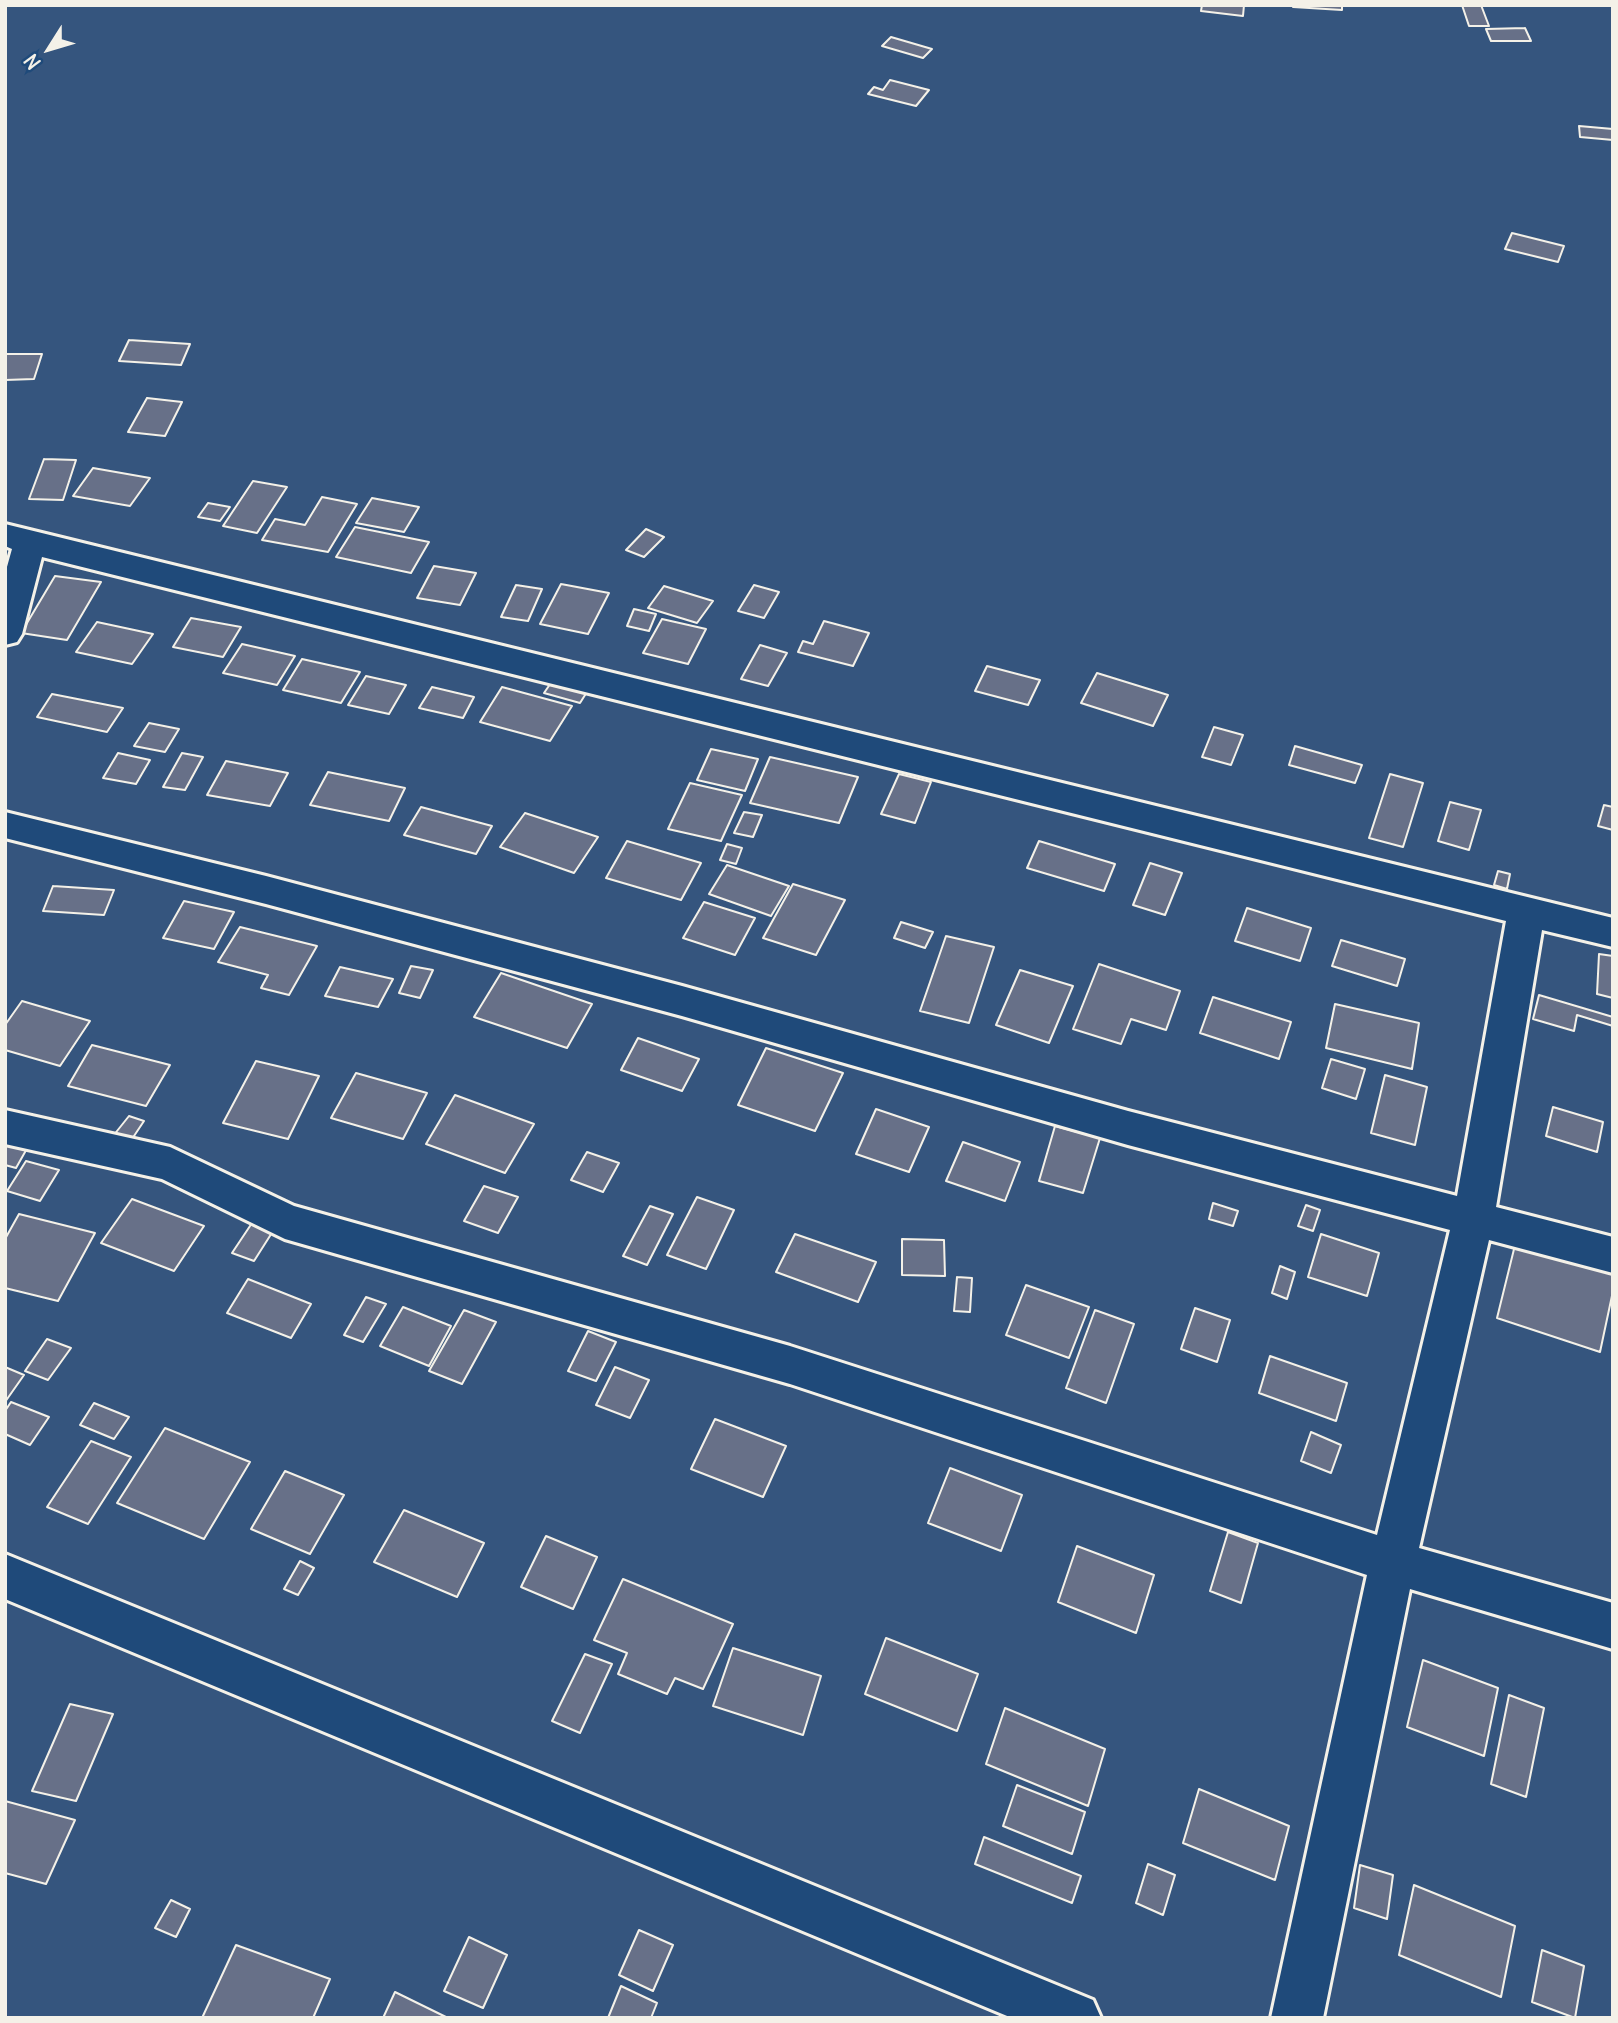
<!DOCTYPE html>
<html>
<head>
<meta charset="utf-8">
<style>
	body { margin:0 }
	#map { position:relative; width:1618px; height:2023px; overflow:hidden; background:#35557e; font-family:Delius,sans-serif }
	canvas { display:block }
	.frame { position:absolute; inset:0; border:7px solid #f4f1e8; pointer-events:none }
	.north { position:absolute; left:14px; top:14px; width:70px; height:70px; -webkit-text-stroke:5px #1f4a7a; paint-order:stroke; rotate:233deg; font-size:19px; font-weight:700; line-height:28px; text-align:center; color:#f4f1e8 }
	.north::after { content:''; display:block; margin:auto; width:24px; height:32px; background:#f4f1e8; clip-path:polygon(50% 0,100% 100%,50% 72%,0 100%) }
</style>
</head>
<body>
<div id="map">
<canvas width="1618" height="2023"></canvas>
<div class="frame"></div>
<div class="north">N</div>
</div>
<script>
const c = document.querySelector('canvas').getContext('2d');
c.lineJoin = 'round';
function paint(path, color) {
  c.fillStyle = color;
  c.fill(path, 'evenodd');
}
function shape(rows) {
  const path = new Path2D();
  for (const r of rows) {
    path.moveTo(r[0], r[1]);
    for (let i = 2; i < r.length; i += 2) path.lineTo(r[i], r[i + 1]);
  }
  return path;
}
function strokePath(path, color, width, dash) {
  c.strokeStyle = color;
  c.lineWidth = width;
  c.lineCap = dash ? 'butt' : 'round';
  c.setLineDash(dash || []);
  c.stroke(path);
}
const building = shape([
	[1202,5,1244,5,1243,16,1201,11,1202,5],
	[1293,5,1342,5,1342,10,1293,7,1293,5],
	[1462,5,1481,5,1489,26,1469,26,1462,5],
	[1525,28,1531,41,1491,41,1486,29,1525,28],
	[891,37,932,49,923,58,882,46,891,37],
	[890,80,929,90,916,106,868,94,874,87,883,90,890,80],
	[1579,126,1613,129,1613,140,1580,137,1579,126],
	[1512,233,1564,246,1558,262,1505,249,1512,233],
	[129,340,190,344,181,365,119,361,129,340],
	[5,354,42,354,34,379,5,380,5,354],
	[147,398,182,402,165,436,128,432,147,398],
	[44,459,76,460,63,500,29,499,44,459],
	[93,468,150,478,130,506,73,496,93,468],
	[253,481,287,487,257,533,223,526,253,481],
	[322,497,357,504,328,552,262,540,275,519,305,525,322,497],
	[372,498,419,507,404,532,356,523,372,498],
	[208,503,230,507,220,521,198,517,208,503],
	[355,527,429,542,411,573,336,557,355,527],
	[646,529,664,537,644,557,626,550,646,529],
	[434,566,476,573,460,605,417,598,434,566],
	[55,576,101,582,67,640,21,633,55,576],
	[561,584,609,593,588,634,540,624,561,584],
	[516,585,542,589,528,621,501,617,516,585],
	[754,585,779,592,764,618,738,611,754,585],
	[664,586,713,601,697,623,648,608,664,586],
	[634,609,656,614,649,631,627,626,634,609],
	[191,618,241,627,223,657,173,647,191,618],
	[662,619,706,629,688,664,643,653,662,619],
	[824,621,869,633,853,666,798,652,803,641,813,644,824,621],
	[97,622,153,634,132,664,76,652,97,622],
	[242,644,295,656,277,685,223,673,242,644],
	[760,645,787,653,768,686,741,679,760,645],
	[302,659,360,672,341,703,283,690,302,659],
	[987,666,1040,680,1028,705,975,691,987,666],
	[1097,673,1168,695,1153,726,1081,703,1097,673],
	[557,674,592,684,580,703,544,693,557,674],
	[366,676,406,685,389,714,348,705,366,676],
	[432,687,474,697,463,718,419,708,432,687],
	[502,687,572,706,550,741,480,722,502,687],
	[52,694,123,708,107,732,37,717,52,694],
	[149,723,179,729,165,752,134,746,149,723],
	[1214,727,1243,735,1231,765,1202,757,1214,727],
	[1295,746,1362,765,1355,783,1289,765,1295,746],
	[711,749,758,759,745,791,697,780,711,749],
	[118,753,150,760,136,784,103,778,118,753],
	[182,753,203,757,185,790,163,787,182,753],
	[770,757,858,777,839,823,750,803,770,757],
	[226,761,288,773,270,806,207,795,226,761],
	[328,772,405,788,389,821,310,805,328,772],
	[899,774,931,782,915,823,881,814,899,774],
	[1390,774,1423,783,1403,847,1369,838,1390,774],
	[690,783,742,795,721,841,668,829,690,783],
	[1450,802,1481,810,1469,850,1438,841,1450,802],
	[1604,805,1613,807,1613,830,1598,826,1604,805],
	[421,807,492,826,476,854,404,835,421,807],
	[744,812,762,815,753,837,734,833,744,812],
	[525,813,598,837,574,873,500,847,525,813],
	[627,841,701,863,681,900,606,878,627,841],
	[1039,841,1115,864,1104,891,1027,868,1039,841],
	[727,844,742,848,736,864,720,860,727,844],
	[1150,863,1182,873,1165,915,1133,905,1150,863],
	[727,865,789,886,771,916,709,894,727,865],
	[1498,871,1510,874,1507,889,1494,885,1498,871],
	[793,884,845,900,816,955,763,938,793,884],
	[53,886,114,890,104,915,43,911,53,886],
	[184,901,234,912,214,949,163,938,184,901],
	[704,902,755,918,735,955,683,938,704,902],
	[1247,908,1311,928,1300,961,1235,941,1247,908],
	[901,922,933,932,925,948,894,938,901,922],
	[240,927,317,946,289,995,261,988,268,975,218,962,240,927],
	[946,936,994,947,969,1023,920,1011,946,936],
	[1341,940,1405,959,1397,986,1332,966,1341,940],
	[1599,954,1613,956,1613,998,1597,994,1599,954],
	[1099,964,1180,991,1166,1030,1131,1019,1121,1044,1073,1029,1099,964],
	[411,966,433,970,420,998,399,993,411,966],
	[340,967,393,979,378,1007,325,996,340,967],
	[1020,970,1073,986,1049,1043,996,1025,1020,970],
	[501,973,592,1004,567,1048,474,1017,501,973],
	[1539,995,1613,1017,1613,1026,1577,1015,1574,1031,1533,1019,1539,995],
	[1213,997,1291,1022,1279,1059,1200,1033,1213,997],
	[22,1001,90,1021,60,1066,5,1050,5,1025,22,1001],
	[1335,1004,1419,1023,1412,1069,1326,1048,1335,1004],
	[638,1038,699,1059,682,1091,621,1070,638,1038],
	[92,1045,170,1065,146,1106,68,1086,92,1045],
	[766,1048,843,1073,815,1131,738,1105,766,1048],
	[1331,1059,1365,1069,1356,1099,1322,1088,1331,1059],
	[256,1061,319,1076,288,1139,223,1123,256,1061],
	[356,1073,427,1093,403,1139,331,1118,356,1073],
	[1385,1075,1427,1087,1415,1145,1371,1133,1385,1075],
	[455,1095,534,1124,505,1173,426,1144,455,1095],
	[1553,1107,1603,1122,1597,1152,1546,1136,1553,1107],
	[876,1109,929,1127,909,1172,856,1154,876,1109],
	[129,1116,144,1121,130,1142,113,1136,129,1116],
	[1055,1126,1100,1138,1083,1193,1039,1181,1055,1126],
	[5,1140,29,1145,16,1168,5,1165,5,1140],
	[963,1142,1020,1162,1005,1201,946,1181,963,1142],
	[587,1152,619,1163,603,1192,571,1180,587,1152],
	[26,1161,59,1170,40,1201,7,1191,26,1161],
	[484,1186,518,1197,498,1233,464,1221,484,1186],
	[697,1197,734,1210,706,1269,667,1255,697,1197],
	[132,1199,204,1226,174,1271,101,1243,132,1199],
	[1213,1203,1238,1211,1233,1226,1209,1219,1213,1203],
	[1306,1205,1320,1210,1313,1231,1298,1226,1306,1205],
	[650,1206,673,1214,647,1265,623,1256,650,1206],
	[19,1214,95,1233,58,1301,5,1288,5,1239,19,1214],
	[254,1220,275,1228,254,1261,232,1253,254,1220],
	[795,1234,876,1262,858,1302,776,1272,795,1234],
	[1321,1234,1379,1253,1367,1296,1308,1277,1321,1234],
	[902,1239,944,1240,945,1276,902,1275,902,1239],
	[1516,1241,1613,1272,1613,1291,1600,1352,1497,1318,1516,1241],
	[1280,1266,1295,1272,1287,1299,1272,1293,1280,1266],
	[957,1277,972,1278,970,1312,954,1311,957,1277],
	[248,1279,311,1304,291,1338,227,1313,248,1279],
	[1026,1285,1089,1307,1069,1358,1006,1335,1026,1285],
	[366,1297,386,1304,363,1342,344,1335,366,1297],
	[403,1307,451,1326,429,1366,380,1346,403,1307],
	[1195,1308,1230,1320,1217,1362,1181,1349,1195,1308],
	[464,1310,496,1322,462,1384,429,1371,464,1310],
	[1095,1310,1134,1324,1106,1403,1066,1388,1095,1310],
	[588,1331,616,1342,596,1381,568,1371,588,1331],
	[47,1339,71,1348,48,1380,25,1371,47,1339],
	[1270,1356,1347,1383,1336,1421,1259,1393,1270,1356],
	[5,1367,24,1375,5,1402,5,1367],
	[615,1367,649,1380,630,1418,596,1405,615,1367],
	[11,1402,49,1417,30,1445,5,1434,5,1411,11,1402],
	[94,1403,129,1417,114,1439,80,1425,94,1403],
	[715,1419,786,1446,763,1497,691,1469,715,1419],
	[165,1428,250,1462,204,1539,117,1503,165,1428],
	[1311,1432,1341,1445,1331,1473,1301,1461,1311,1432],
	[91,1441,131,1457,88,1524,47,1507,91,1441],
	[950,1468,1022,1495,1001,1551,928,1523,950,1468],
	[285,1471,344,1495,310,1554,251,1529,285,1471],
	[404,1510,484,1543,457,1597,374,1562,404,1510],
	[1228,1532,1258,1543,1241,1603,1210,1591,1228,1532],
	[546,1536,597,1557,573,1609,521,1587,546,1536],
	[1077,1546,1154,1575,1136,1633,1058,1602,1077,1546],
	[300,1561,314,1568,298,1595,284,1589,300,1561],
	[623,1579,733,1624,703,1689,675,1678,667,1694,618,1674,627,1653,594,1640,623,1579],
	[886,1638,978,1674,957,1731,865,1694,886,1638],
	[733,1648,821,1676,803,1735,713,1706,733,1648],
	[585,1654,612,1664,580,1733,552,1721,585,1654],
	[1423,1660,1498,1688,1484,1756,1407,1727,1423,1660],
	[1509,1695,1544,1708,1526,1797,1491,1784,1509,1695],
	[70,1704,113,1714,76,1801,32,1791,70,1704],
	[1005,1708,1105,1749,1088,1806,986,1764,1005,1708],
	[1017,1785,1085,1812,1072,1854,1003,1826,1017,1785],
	[1199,1789,1289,1826,1275,1880,1183,1843,1199,1789],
	[5,1801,75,1820,46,1884,5,1873,5,1801],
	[984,1837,1081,1876,1072,1903,975,1864,984,1837],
	[1148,1864,1175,1875,1163,1915,1136,1903,1148,1864],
	[1360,1865,1393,1875,1387,1919,1354,1908,1360,1865],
	[1414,1885,1515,1926,1501,1997,1399,1955,1414,1885],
	[171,1900,190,1909,176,1937,155,1928,171,1900],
	[639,1930,673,1945,653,1991,619,1975,639,1930],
	[469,1937,507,1955,483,2008,444,1991,469,1937],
	[236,1945,330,1979,313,2018,202,2018,236,1945],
	[1542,1950,1584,1966,1575,2018,1532,2002,1542,1950],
	[621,1986,657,2003,651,2018,608,2018,621,1986],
	[395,1992,448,2018,383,2018,395,1992]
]);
paint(building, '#677088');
strokePath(building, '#f4f1e8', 2);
const street = shape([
	[5,524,1613,918,1613,947,1542,930,1496,1207,1613,1237,1613,1273,1489,1240,1419,1548,1613,1603,1613,1649,1410,1589,1323,2018,1271,2018,1367,1575,790,1384,285,1239,162,1179,5,1144,5,1110,170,1147,294,1206,790,1346,1377,1535,1450,1230,1128,1145,682,1016,266,904,5,838,5,812,266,876,682,986,1128,1111,1457,1196,1506,921,42,557,22,634,17,642,5,645,5,574,12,549,5,546,5,524],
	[5,1554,1093,2000,1101,2018,1012,2018,5,1599,5,1554]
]);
strokePath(street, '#f4f1e8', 6);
paint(street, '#1f4a7a');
</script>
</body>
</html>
